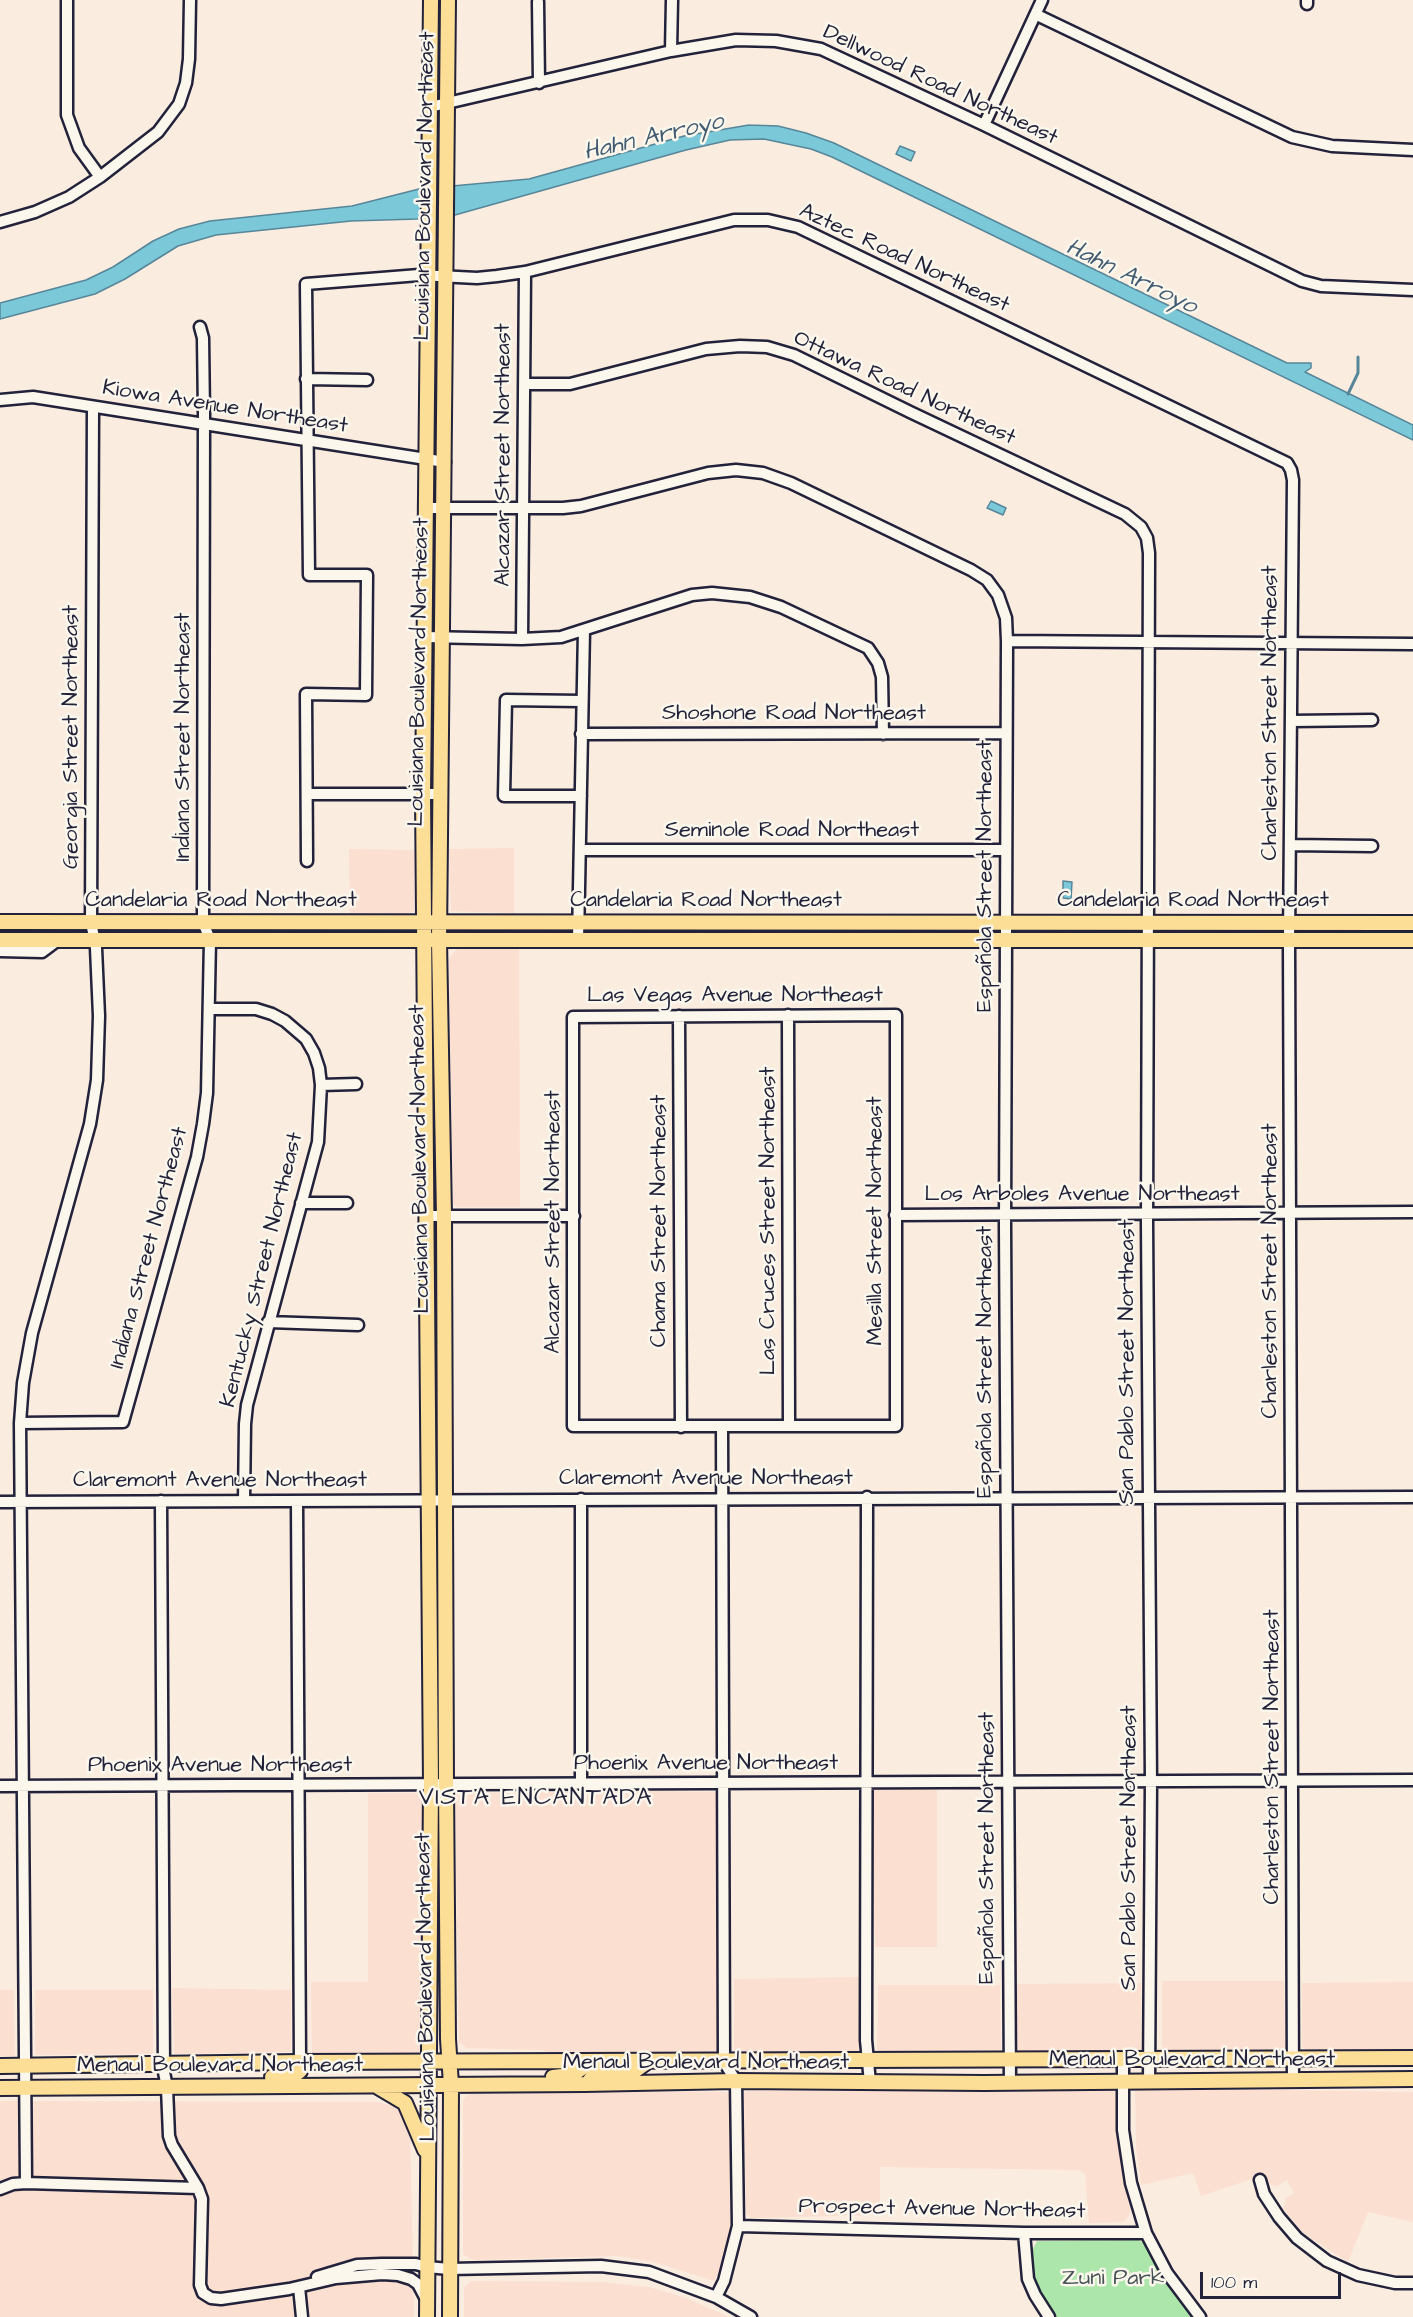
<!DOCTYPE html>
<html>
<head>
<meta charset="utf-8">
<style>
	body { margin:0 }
	#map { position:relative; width:1413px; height:2317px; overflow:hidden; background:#fbece0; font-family:"Architects Daughter",sans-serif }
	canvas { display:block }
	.scale { position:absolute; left:1200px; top:2272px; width:141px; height:27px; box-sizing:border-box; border:3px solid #22223b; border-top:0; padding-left:8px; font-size:18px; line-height:21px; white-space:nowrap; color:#22223b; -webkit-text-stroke:4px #fbf7ec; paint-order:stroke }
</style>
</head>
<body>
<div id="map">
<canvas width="1413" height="2317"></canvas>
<div class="scale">100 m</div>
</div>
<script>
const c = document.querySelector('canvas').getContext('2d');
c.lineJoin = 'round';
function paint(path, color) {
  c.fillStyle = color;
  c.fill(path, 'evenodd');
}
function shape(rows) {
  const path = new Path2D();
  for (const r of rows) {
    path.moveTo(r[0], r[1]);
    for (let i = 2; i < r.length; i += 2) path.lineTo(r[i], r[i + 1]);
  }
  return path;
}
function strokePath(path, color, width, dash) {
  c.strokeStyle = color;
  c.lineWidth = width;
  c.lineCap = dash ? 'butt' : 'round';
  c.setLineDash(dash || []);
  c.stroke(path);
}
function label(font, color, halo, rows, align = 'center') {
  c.font = font + ' "Architects Daughter",sans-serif';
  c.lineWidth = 5;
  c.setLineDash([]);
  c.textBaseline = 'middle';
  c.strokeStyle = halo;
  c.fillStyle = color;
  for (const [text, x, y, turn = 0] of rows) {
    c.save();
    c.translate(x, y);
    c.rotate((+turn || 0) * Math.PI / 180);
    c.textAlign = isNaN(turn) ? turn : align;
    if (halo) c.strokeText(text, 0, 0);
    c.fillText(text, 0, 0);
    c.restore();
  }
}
paint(shape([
	[514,848,514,913,451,911,449,849],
	[349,849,415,850,414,911,407,914,350,914],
	[457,949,519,949,520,1207,457,1207,453,1204,449,958],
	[937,1788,937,1947,875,1947,871,1789],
	[661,1791,717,1792,719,2054,557,2055,542,2050,467,2048,459,2042,455,1793],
	[368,1793,421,1793,424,1795,423,2048,418,2054,312,2054,311,1982,368,1982],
	[860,1977,861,2055,734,2056,734,1979],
	[1162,1981,1284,1981,1285,2053,1162,2053],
	[1413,1982,1413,2050,1309,2051,1302,2047,1302,1983],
	[1141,1983,1141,2051,1020,2054,1017,2049,1016,1984],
	[878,1985,1000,1985,1001,2053,877,2054],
	[172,1988,291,1990,291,2052,174,2054],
	[0,1990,14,1990,15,2056,0,2056],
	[35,1990,153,1990,153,2054,35,2055],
	[1142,2088,1413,2092,1413,2222,1368,2212,1348,2262,1303,2233,1284,2209,1286,2198,1294,2193,1287,2180,1277,2186,1271,2185,1264,2175,1201,2196,1193,2173,1141,2185,1136,2146,1135,2090],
	[1112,2089,1118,2095,1122,2176,1130,2209,1129,2216,1123,2222,1089,2223,1085,2174,1079,2170,880,2167,880,2215,752,2218,746,2214,744,2093,748,2091],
	[618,2091,725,2092,731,2094,731,2230,722,2266,714,2281,654,2262,617,2256,474,2260,463,2255,463,2101,468,2094],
	[0,2101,377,2102,398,2107,403,2112,410,2129,414,2317,0,2317],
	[471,2281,602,2282,649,2287,686,2298,729,2317,464,2317,464,2288]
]), '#fbdfd1');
paint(shape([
	[1138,2240,1146,2244,1169,2285,1194,2317,1057,2317,1037,2286,1033,2268,1032,2251,1037,2241]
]), '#ade6ab');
const water = shape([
	[749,125,778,126,806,133,834,143,1287,363,1311,363,1311,368,1305,372,1413,425,1413,440,832,157,811,149,764,139,730,140,686,150,455,215,417,219,351,221,216,235,178,246,125,279,95,294,0,319,0,303,86,280,113,267,153,241,179,229,210,221,352,206,419,189,529,179,684,136,749,125],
	[900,146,915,152,911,161,896,154,900,146],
	[991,501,1006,508,1003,515,987,508,991,501],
	[1063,881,1072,882,1071,899,1063,898,1063,881]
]);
paint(water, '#7ac8d8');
strokePath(water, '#578699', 1.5);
paint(shape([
	[455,182,454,217,421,222,422,186]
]), '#fbece0');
strokePath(shape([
	[1348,394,1358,373,1358,357]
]), '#578699', 3);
const minor = shape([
	[67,0,67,115,79,148,100,177],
	[1307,0,1307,4],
	[538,2,539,83],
	[1037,15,1292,137,1332,146,1413,150],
	[671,51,672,0],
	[430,107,671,51,736,40,776,41,821,49,984,125,1302,281,1321,286,1413,290],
	[984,125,1042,0],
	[0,222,35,212,69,197,100,177,158,132,179,104,186,83,189,59,190,0],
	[306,379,367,380],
	[524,384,570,384,706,349,740,346,767,347,794,355,910,412,1125,514,1141,527,1147,538,1149,553,1147,1222,1151,1782,1149,2082],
	[0,400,33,397,445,462],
	[426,508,563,508,581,506,708,473,736,470,763,473,791,483,971,570,987,580,998,595,1006,618,1007,641,1005,1226,1010,2083],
	[425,637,522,639,561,637,692,595,712,593,750,597,781,607,868,648,878,663,882,677,883,734],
	[522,639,525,272],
	[1007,641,1413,644],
	[1292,721,1372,720],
	[581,734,1006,733],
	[307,794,440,794],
	[581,796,504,796,506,700,581,701],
	[1290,845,1372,846],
	[580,850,1005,850],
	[307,861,306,694,366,695,367,575,309,575,306,284,419,275,477,278,497,276,525,272,734,220,768,220,798,227,1287,463,1291,470,1293,480,1289,940,1293,2080],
	[578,940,584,630],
	[0,951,42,952,58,940],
	[209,1009,256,1009,272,1014,285,1021,306,1039,314,1053,319,1068,321,1085,318,1142,247,1405,245,1424,244,1501],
	[788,1015,789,1426],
	[896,1015,896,1426,573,1426,573,1017,896,1015],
	[679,1016,681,1427],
	[321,1085,356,1084],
	[301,1203,347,1203],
	[895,1215,1413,1212],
	[427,1216,574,1216],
	[268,1322,358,1325],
	[20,1423,123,1422,197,1157,203,1124,207,1093,210,940,203,922,204,414,203,338,200,327],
	[867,1497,866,2040,870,2083],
	[581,1499,581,1784],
	[161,1501,164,2072,167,2088,169,2136,172,2145,198,2188],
	[297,1501,300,2062],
	[0,1502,1413,1497],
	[0,1786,1413,1780],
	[1123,2060,1123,2130,1131,2183,1146,2233,1167,2273,1200,2317],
	[1260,2180,1264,2194,1279,2217,1297,2238,1327,2261,1358,2275,1395,2283,1413,2283],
	[26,2183,20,1423,23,1383,32,1333,90,1124,97,1080,99,1016,96,948,91,922,93,407],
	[0,2189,13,2184,26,2183,198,2188,202,2199,200,2285,203,2293,211,2298,221,2299,289,2289,336,2278,382,2274,398,2275,411,2279,418,2284,427,2301],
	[738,2226,1024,2233,1146,2233],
	[1024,2233,1028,2279,1035,2295,1049,2317],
	[317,2277,357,2265,382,2264,416,2264,427,2267,449,2269,601,2266,649,2272,716,2297,751,2317],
	[299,2287,302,2317],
	[716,2297,724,2281,738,2226,736,2081,724,2062,722,1427]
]);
const major = shape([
	[448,0,439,940,444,1216,446,1785,448,2039,451,2085,450,2317],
	[0,922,1413,923],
	[0,940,1413,940],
	[0,2066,300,2062,1413,2058],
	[272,2077,289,2077,296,2074,300,2071,300,2062],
	[553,2077,572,2075,582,2068,585,2063],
	[587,2084,594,2075,601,2072,633,2072,647,2062],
	[378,2087,405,2103,425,2150],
	[0,2088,584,2084,736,2081,984,2083,1413,2079],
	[427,2317,431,1785,423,794,431,0]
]);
strokePath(minor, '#22223b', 15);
strokePath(major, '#22223b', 18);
strokePath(minor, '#fbf7ec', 10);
strokePath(major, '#fdde96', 14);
label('22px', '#22223b', '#fbf7ec', [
	["Dellwood Road Northeast",940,86,25],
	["Louisiana Boulevard Northeast",426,186,-89],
	["Aztec Road Northeast",904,259,25],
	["Ottawa Road Northeast",904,389,25],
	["Kiowa Avenue Northeast",225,408,9],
	["Alcazar Street Northeast",504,455,-90],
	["Louisiana Boulevard Northeast",420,672,-89],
	["Charleston Street Northeast",1271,713,-90],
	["Shoshone Road Northeast",794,714],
	["Georgia Street Northeast",72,737,-90],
	["Indiana Street Northeast",184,737,-90],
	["Seminole Road Northeast",792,831],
	["Española Street Northeast",986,876,-90],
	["Candelaria Road Northeast",221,901],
	["Candelaria Road Northeast",706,901],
	["Candelaria Road Northeast",1193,901],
	["Las Vegas Avenue Northeast",735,996],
	["Louisiana Boulevard Northeast",421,1159,-91],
	["Los Arboles Avenue Northeast",1082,1195],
	["Chama Street Northeast",660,1221,-90],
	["Las Cruces Street Northeast",769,1221,-90],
	["Mesilla Street Northeast",876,1221,-90],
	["Alcazar Street Northeast",554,1222,-90],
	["Indiana Street Northeast",150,1248,-75],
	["Kentucky Street Northeast",263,1270,-76],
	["Charleston Street Northeast",1271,1271,-90],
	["Española Street Northeast",986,1362,-90],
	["San Pablo Street Northeast",1128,1362,-90],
	["Claremont Avenue Northeast",706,1479],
	["Claremont Avenue Northeast",220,1481],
	["Charleston Street Northeast",1273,1757,-90],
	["Phoenix Avenue Northeast",706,1764],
	["Phoenix Avenue Northeast",220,1766],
	["Española Street Northeast",988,1848,-90],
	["San Pablo Street Northeast",1130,1848,-90],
	["Louisiana Boulevard Northeast",427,1987,-91],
	["Menaul Boulevard Northeast",1192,2060],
	["Menaul Boulevard Northeast",706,2063],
	["Menaul Boulevard Northeast",220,2066],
	["Prospect Avenue Northeast",942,2210,1]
]);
label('22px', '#455357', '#fbf7ec', [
	["Zuni Park",1113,2279]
]);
label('italic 24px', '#415c72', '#fbf7ec', [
	["Hahn Arroyo",654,138,-13],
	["Hahn Arroyo",1131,278,26]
]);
c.letterSpacing = '1.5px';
label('24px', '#22223b', '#fbf7ec', [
	["VISTA ENCANTADA",536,1799]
]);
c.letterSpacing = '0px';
</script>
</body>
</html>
